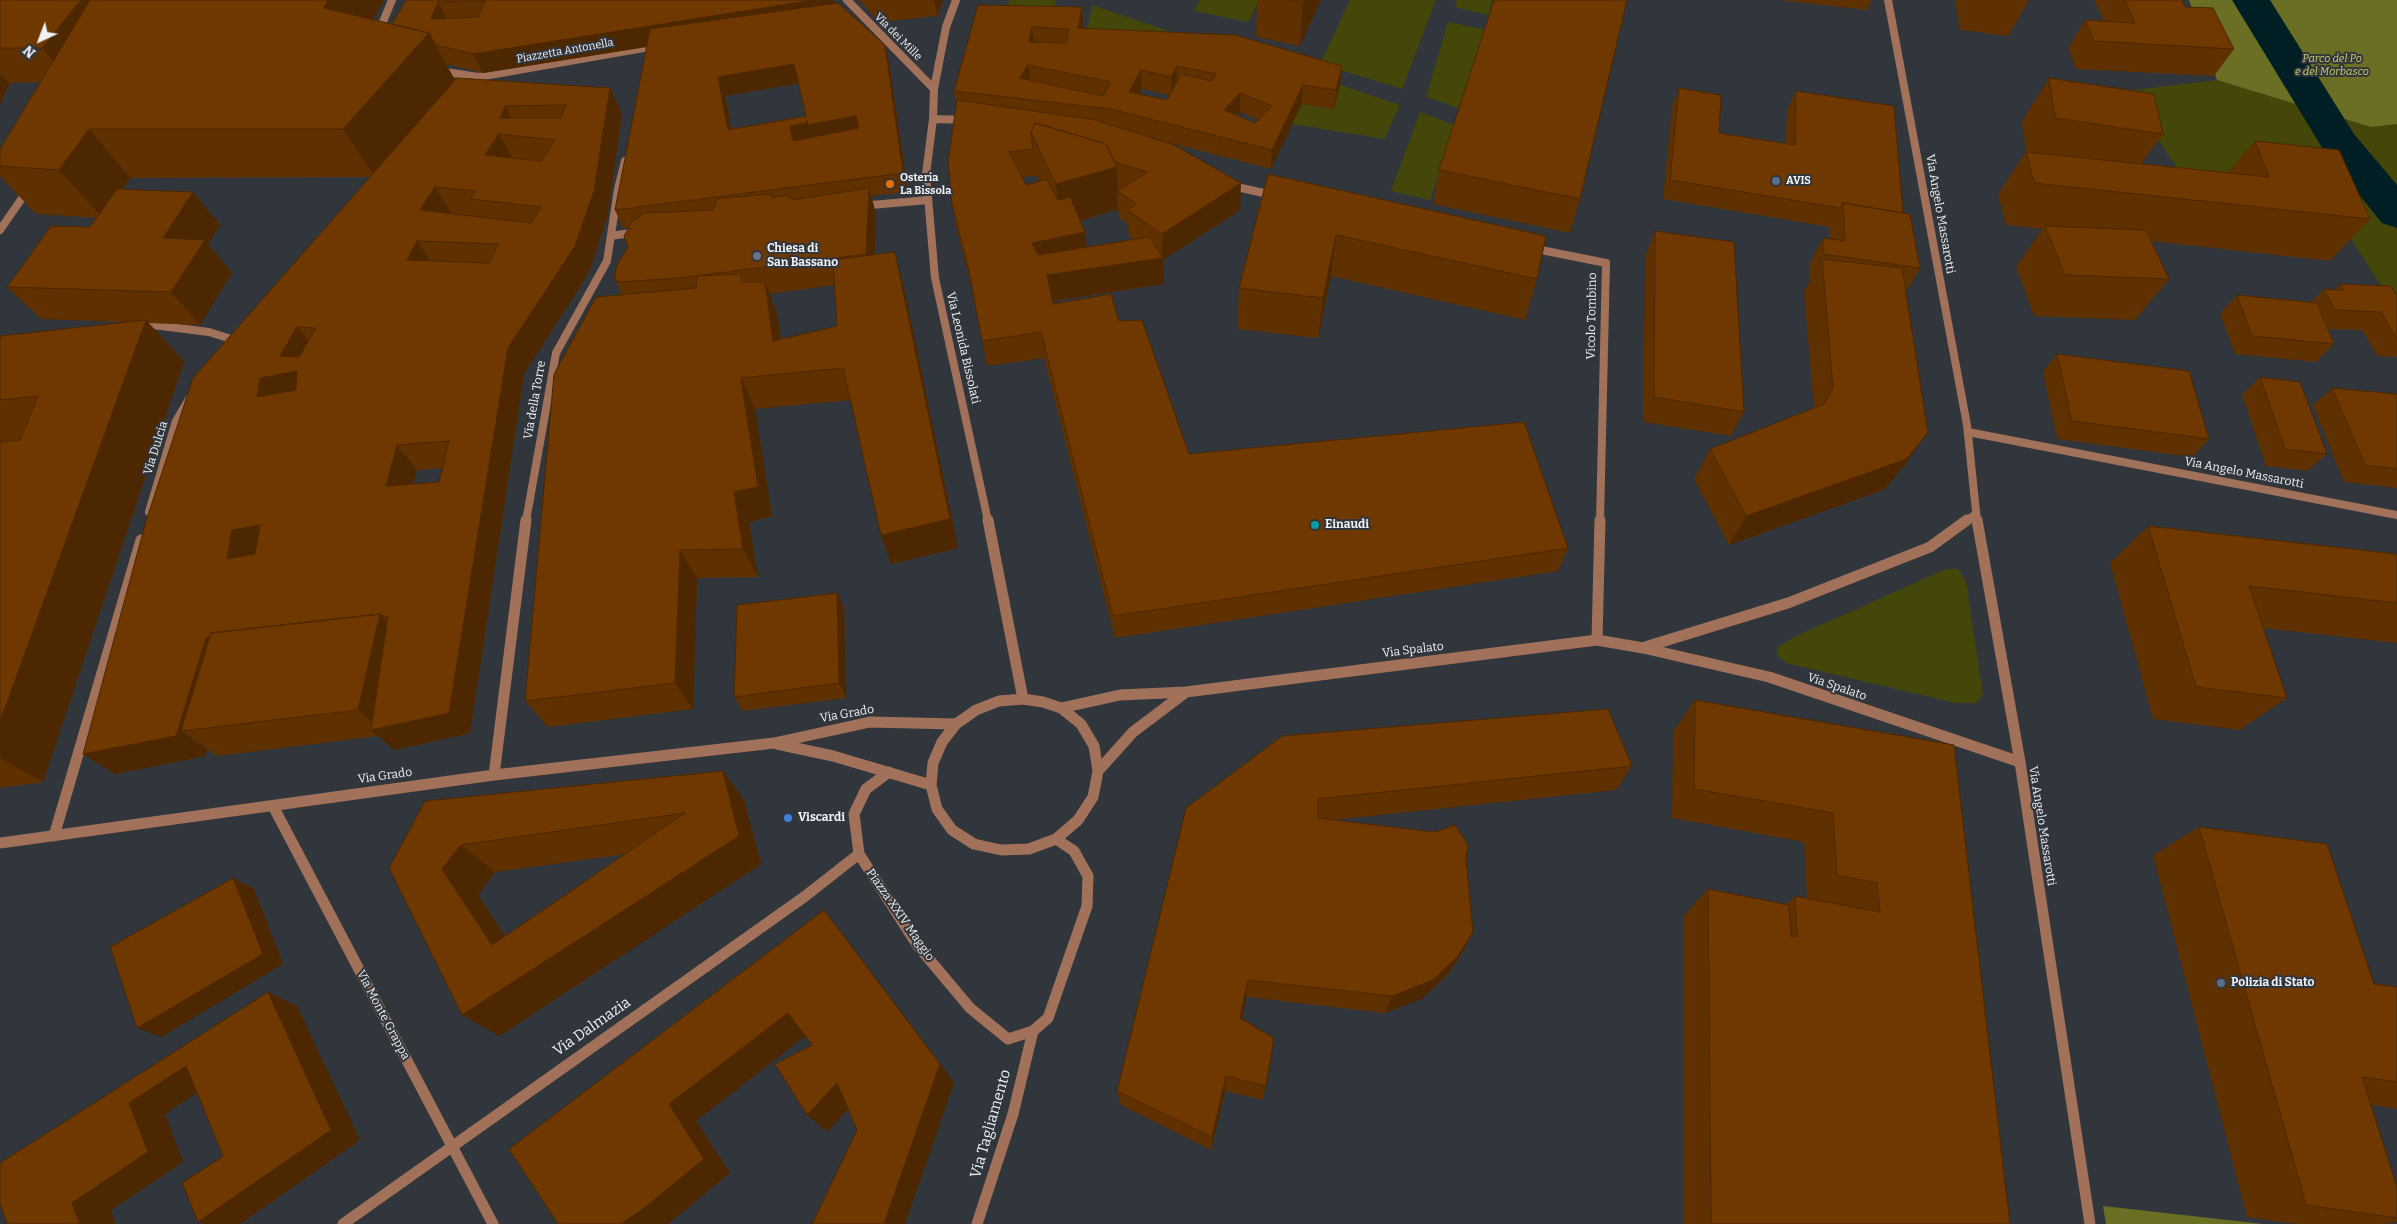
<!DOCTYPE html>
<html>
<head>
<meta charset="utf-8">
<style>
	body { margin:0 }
	#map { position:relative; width:2397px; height:1224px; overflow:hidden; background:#31363c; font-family:Bitter,serif }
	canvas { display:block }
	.north { position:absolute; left:15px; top:15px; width:50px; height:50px; -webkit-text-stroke:4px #31363c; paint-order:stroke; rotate:223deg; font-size:14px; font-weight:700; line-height:20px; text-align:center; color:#eff2f6 }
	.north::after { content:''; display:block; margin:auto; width:18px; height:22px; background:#eff2f6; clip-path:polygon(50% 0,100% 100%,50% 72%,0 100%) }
</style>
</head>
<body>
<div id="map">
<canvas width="2397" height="1224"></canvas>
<div class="north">N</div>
</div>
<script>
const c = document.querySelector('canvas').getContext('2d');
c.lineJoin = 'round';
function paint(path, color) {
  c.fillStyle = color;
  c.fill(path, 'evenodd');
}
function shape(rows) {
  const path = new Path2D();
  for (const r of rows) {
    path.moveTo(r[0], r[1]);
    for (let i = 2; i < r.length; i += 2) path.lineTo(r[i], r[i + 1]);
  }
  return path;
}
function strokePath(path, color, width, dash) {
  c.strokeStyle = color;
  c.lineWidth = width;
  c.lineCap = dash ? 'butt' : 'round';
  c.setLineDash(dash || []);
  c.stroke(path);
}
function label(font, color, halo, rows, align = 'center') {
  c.font = font + ' Bitter,serif';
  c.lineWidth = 4;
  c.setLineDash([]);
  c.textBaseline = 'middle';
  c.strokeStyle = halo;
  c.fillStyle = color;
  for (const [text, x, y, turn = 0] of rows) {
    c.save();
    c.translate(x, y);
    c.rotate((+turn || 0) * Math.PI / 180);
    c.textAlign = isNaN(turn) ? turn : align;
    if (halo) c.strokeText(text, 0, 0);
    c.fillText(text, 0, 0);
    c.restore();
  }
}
paint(shape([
	[1009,0,1056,0,1053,17,1007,14],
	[1200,0,1259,0,1248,22,1194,11],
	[1350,0,1436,0,1402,89,1320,64],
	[1457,0,1493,0,1488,15,1455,7],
	[2397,0,2397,311,2346,231,2182,175,2125,91,2217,80,2277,98],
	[1092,5,1165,30,1162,49,1085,43],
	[1448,22,1486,30,1461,109,1426,97],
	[1340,85,1400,105,1384,139,1292,124,1302,104,1334,109],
	[1420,112,1454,125,1430,200,1391,191],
	[1946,569,1958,569,1966,581,1983,695,1976,703,1955,703,1786,663,1777,655,1778,647,1796,636]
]), '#444709');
paint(shape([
	[2189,0,2397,0,2397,124,2371,127,2217,80],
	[2103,1206,2263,1224,2106,1224]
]), '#6b6f24');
paint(shape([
	[2232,0,2270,0,2354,134,2397,185,2397,228,2382,223,2326,154,2232,0]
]), '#001f25');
strokePath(shape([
	[977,1224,1013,1114]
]), '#a17159', 11);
strokePath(shape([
	[847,0,934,89],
	[956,0,946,27,934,89,933,119,926,174,935,278,988,521],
	[378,34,392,0],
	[439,71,478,77,655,46,654,50],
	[933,119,967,120],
	[1228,185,1277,196],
	[860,206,928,200],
	[0,230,29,188],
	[611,236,637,232],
	[1531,248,1606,263,1600,521],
	[137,327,153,325,209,332,241,342],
	[1968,432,2397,515],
	[149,512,176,421,189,399],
	[526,521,556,353,607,261,618,189,625,161],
	[1966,521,1976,514]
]), '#a17159', 8);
strokePath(shape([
	[988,520,1023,699],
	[1597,640,1600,520],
	[1645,647,1788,603,1930,547,1967,520],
	[1023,699,1043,702,1061,708,1081,724,1094,746,1098,771,1093,797,1078,820,1056,839,1029,849,1001,850,974,844,952,830,937,809,931,785,933,763,942,742,956,724,976,710,999,701,1023,699],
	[1061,708,1120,695,1186,692,1597,640,1643,648,1769,677,2020,762],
	[777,744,833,756,931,785],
	[1098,771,1133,732,1186,692],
	[889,772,866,789,854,814,859,854,918,946,970,1008,1008,1039,1033,1031,1048,1018,1087,906,1088,876,1074,851,1056,839],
	[494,775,526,520],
	[273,806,493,1224],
	[54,836,141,540],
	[0,843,494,775,774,743,870,722,956,724],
	[1013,1114,1033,1031],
	[343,1224,804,897,859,854]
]), '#a17159', 11);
strokePath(shape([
	[1888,0,1967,425,1977,521]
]), '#a17159', 8);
strokePath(shape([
	[1977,520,2020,762,2090,1224]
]), '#a17159', 11);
paint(shape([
	[0,0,374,20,392,24,406,0,834,3,885,45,889,64,908,192,871,196,876,214,874,255,903,284,958,548,891,564,881,535,851,400,755,409,772,516,749,522,758,577,697,578,693,709,548,727,525,701,622,295,614,278,628,247,629,228,623,228,615,210,647,47,483,73,446,64,455,80,610,88,622,115,607,218,589,272,524,374,470,733,394,750,378,736,217,756,207,749,205,756,115,774,83,754,369,177,130,178,122,190,193,192,220,225,208,244,232,273,200,325,148,323,184,361,43,782,0,788,0,336,128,322,41,319,7,287,90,227,97,218,36,214,0,176,0,149,40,82,8,83,9,84,0,105],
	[799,83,806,116,731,129,725,96],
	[834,285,837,326,781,340,777,314,769,294],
	[443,468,439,482,413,484,417,470],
	[859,0,943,0,937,16,879,22],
	[1257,0,1321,0,1300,46,1256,37],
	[1779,0,1871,0,1867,10],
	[1955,0,2029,0,2008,36,1960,30],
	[2094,0,2182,0,2185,7,2234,49,2214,76,2076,69,2068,48,2085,20,2104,21],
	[978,5,1082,7,1083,29,1342,66,1340,85,1334,109,1302,104,1271,169,1158,140,1240,210,1163,260,1164,284,1053,301,1053,304,1119,321,1189,454,1568,548,1558,571,1115,638,1044,358,987,366,972,289,957,230,952,204,956,103,954,91],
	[1142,89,1169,95,1167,100,1140,94],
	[1240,112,1258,120,1255,123,1237,115],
	[1037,176,1039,181,1026,185,1022,177],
	[1118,209,1119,218,1128,224,1129,236,1133,239,1087,247,1080,221],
	[2049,78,2163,134,2141,164,2228,173,2255,141,2370,219,2330,261,2151,241,2169,279,2135,320,2034,316,2016,267,2042,229,2006,225,1998,194,2026,152,2022,121],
	[1679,88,1719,133,1786,144,1787,110,1796,91,1903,213,1920,268,1906,292,1928,432,1906,463,1885,489,1729,545,1694,479,1710,449,1814,409,1804,292,1810,281,1809,281,1809,265,1823,238,1829,239,1829,230,1830,227,1663,199,1672,108],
	[1439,170,1580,199,1570,233,1433,204],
	[1268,174,1537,279,1525,320,1331,276,1318,338,1237,329,1239,288],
	[1655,231,1744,412,1731,436,1643,422,1645,257],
	[2340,284,2397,296,2397,357,2377,356,2362,330,2328,329,2334,344,2316,362,2235,354,2220,313,2237,295,2311,302,2324,289,2334,290],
	[2057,354,2209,439,2192,457,2057,439,2043,372],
	[2260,377,2327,454,2307,471,2266,466,2242,395],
	[2332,388,2397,394,2397,488,2344,482,2313,405],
	[2148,526,2397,554,2397,643,2263,628,2287,698,2239,730,2153,719,2110,563],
	[837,593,844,608,846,698,743,711,734,697],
	[1695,700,1954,745,2010,1224,1684,1224,1684,915,1708,889,1786,904,1795,896,1807,898,1804,842,1672,818,1673,732],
	[1632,766,1616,790,1332,820,1466,858,1473,932,1463,951,1448,974,1423,998,1385,1013,1246,997,1242,1019,1274,1038,1263,1100,1225,1091,1211,1150,1121,1105,1117,1091,1186,808],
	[723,771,744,800,761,864,499,1036,425,801],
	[626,854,505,936,478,895,495,872],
	[2199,827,2374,984,2397,987,2397,1109,2371,1105,2397,1187,2397,1222,2385,1224,2295,1224,2247,1217,2153,855]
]), '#5f3000');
paint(shape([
	[81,0,133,0,70,82,42,48],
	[328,0,384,0,354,57,324,8],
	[814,0,833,0,838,16,483,73,473,54],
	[934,0,943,0,937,16],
	[1305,0,1321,0,1300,46,1303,3],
	[438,2,448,22,431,19],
	[1082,7,1083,26,1080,48,1078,28],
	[1032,27,1035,47,1029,42],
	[429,33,456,82,375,177,343,129],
	[885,45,889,64,908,192,903,173],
	[794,64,800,83,725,96,735,149,728,130,718,77],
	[1028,65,1031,84,1020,78],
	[1177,66,1177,85,1171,96,1171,77],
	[1342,66,1340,85,1334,109,1336,90],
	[1141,70,1142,89,1130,111,1129,92],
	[0,73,9,84,0,105],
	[1303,85,1302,104,1271,169,1272,150],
	[610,88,622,115,607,218,589,272,524,374,470,733,394,750,371,730,379,728,358,710,380,614,407,641,508,348],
	[1240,93,1240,112,1223,129,1224,110],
	[505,106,519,133,500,118],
	[856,116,861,135,793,141,790,126,807,120],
	[89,129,130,178,103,218,59,170],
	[499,134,514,161,485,155],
	[1117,167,1118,192,1117,191,1118,209,1061,226,1056,184],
	[1241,183,1240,210,1163,260,1164,284,1050,301,1047,275,1162,258,1162,234],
	[435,187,452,214,420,210],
	[869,188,876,214,874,280,866,254],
	[193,192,220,225,208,244,232,273,200,325,171,292,163,238],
	[1085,232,1088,258,1036,269,1032,243],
	[1336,235,1331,276,1318,338,1323,298],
	[417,241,434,267,407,260],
	[895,252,903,284,958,548,891,564,881,535],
	[765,282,777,314,786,373,773,341],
	[146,320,184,361,43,782,0,758,0,722],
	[297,327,318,353,319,396,257,397,260,378,280,356],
	[741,378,755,409,772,516,749,522,758,577,743,549,734,492],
	[1928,432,1906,463,1885,489,1729,545,1746,516],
	[397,445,417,470,406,510,386,486],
	[260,525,253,582,227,559,232,530],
	[680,550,697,578,693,709,675,683],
	[837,593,844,608,846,698,839,683],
	[206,638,233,659,181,731,207,749,205,756,115,774,83,754],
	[723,771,744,800,761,864,499,1036,462,1015,739,836],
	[461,845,495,872,478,895,526,968,492,945,442,869],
	[233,878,254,889,283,964,161,1037,137,1028],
	[1473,932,1463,951,1448,974,1423,998,1385,1013,1392,996],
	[1248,980,1246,997,1239,1034,1240,1018],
	[268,992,297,1006,360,1140,240,1224,205,1224,198,1222,331,1130],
	[788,1013,808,1034,696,1121,730,1173,668,1224,621,1224,669,1104],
	[940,1064,954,1083,905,1224,884,1224],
	[186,1066,219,1078,165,1114,183,1162,111,1210,116,1224,80,1224,72,1203,129,1103],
	[1226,1076,1225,1091,1211,1150,1212,1137],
	[837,1083,855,1101,827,1132,807,1115]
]), '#4d2700');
const building = shape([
	[0,0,81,0,42,48,0,48,0,0],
	[90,0,328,0,324,8,429,33,343,129,89,129,59,170,0,166,0,149,90,0],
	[406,0,814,0,473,54,436,45,429,33,392,24,406,0],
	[485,1,478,17,431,19,438,2,485,1],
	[1290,0,1305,0,1303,3,1290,0],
	[1494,0,1627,0,1580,199,1439,170,1494,0],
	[2124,0,2182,0,2185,7,2213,8,2234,49,2094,41,2085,20,2135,23,2124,0],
	[838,3,885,45,903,173,615,210,650,29,838,3],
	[794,64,806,116,728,130,718,77,794,64],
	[856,116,859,128,793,141,790,126,807,123,807,120,808,125,856,116],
	[978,5,1082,7,1078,28,1235,35,1342,66,1336,90,1303,85,1272,150,1111,109,954,91,978,5],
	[1032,27,1069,29,1066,43,1029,42,1032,27],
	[1028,65,1111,82,1103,96,1020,78,1028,65],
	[1177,66,1216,74,1212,81,1181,74,1167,100,1129,92,1141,70,1171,77,1177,66],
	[1240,93,1272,106,1255,123,1224,110,1240,93],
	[457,78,610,88,594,191,575,246,508,348,449,713,371,730,388,616,382,616,380,614,211,633,210,637,206,638,176,736,83,754,146,521,193,378,457,78],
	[566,105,561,118,500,118,505,106,566,105],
	[499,134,555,140,541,161,485,155,499,134],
	[435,187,475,191,471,199,541,207,531,223,420,210,435,187],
	[417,241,499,244,489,263,407,260,417,241],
	[297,327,316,328,299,357,280,356,297,327],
	[297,371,296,390,257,397,260,378,297,371],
	[449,441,439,482,386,486,397,445,449,441],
	[260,525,255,554,227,559,232,530,260,525],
	[2049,78,2154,94,2163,134,2055,118,2049,78],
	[1679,88,1721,95,1719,133,1795,145,1796,91,1894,106,1903,213,1843,203,1840,208,1670,180,1679,88],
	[957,100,1096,120,1174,145,1241,183,1162,234,1127,210,1137,204,1117,191,1148,172,1114,162,1106,144,1035,123,1031,133,1033,149,1009,152,1026,185,1047,179,1058,200,1070,197,1085,232,1032,243,1038,255,1149,237,1163,258,1047,275,1053,304,1111,294,1119,321,1142,320,1189,454,1524,422,1568,548,1113,616,1041,332,982,341,968,267,952,204,948,161,957,100],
	[1035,123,1106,144,1117,167,1056,184,1031,133,1035,123],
	[2255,141,2339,150,2370,219,2034,183,2026,152,2269,177,2255,141],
	[1268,174,1546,236,1537,279,1336,235,1323,298,1239,288,1268,174],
	[869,188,866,254,679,278,619,282,614,278,617,265,628,247,624,236,632,222,644,213,713,210,717,199,770,194,772,198,787,195,793,200,869,188],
	[117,189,193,192,163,238,205,240,171,292,7,287,51,226,90,227,117,189],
	[1843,203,1910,214,1920,268,1823,254,1823,238,1845,241,1843,203],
	[2045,226,2146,230,2169,279,2065,275,2045,226],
	[1655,231,1734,242,1744,412,1654,397,1655,231],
	[895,252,950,519,881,535,843,368,741,378,758,487,734,492,743,549,680,550,675,683,525,701,554,374,596,297,696,288,697,276,741,274,742,282,765,282,773,341,837,326,833,260,895,252],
	[1822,259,1902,268,1928,432,1907,459,1746,516,1710,449,1824,404,1833,388,1822,259],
	[2340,284,2391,286,2397,296,2397,338,2396,338,2381,312,2335,310,2324,289,2344,290,2340,284],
	[2237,295,2317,303,2334,344,2252,336,2237,295],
	[146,320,0,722,0,442,20,440,38,396,0,400,0,336,146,320],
	[2057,354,2189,371,2209,439,2072,421,2057,354],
	[2260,377,2300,382,2327,454,2285,449,2260,377],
	[2332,388,2397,394,2397,469,2365,465,2332,388],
	[2148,526,2397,554,2397,603,2249,586,2287,698,2196,687,2148,526],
	[837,593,839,683,734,697,737,605,837,593],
	[380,614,358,710,181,731,211,633,380,614],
	[1695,700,1954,745,2010,1224,1711,1224,1708,889,1789,905,1791,936,1797,937,1795,896,1880,912,1877,883,1837,875,1833,813,1694,789,1695,700],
	[1608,709,1632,766,1318,799,1318,818,1434,832,1455,825,1468,845,1466,858,1473,932,1458,956,1433,980,1392,996,1248,980,1240,1018,1274,1038,1266,1086,1226,1076,1212,1137,1117,1091,1186,808,1282,736,1608,709],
	[723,771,739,836,462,1015,389,868,425,801,723,771],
	[685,813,492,945,442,869,461,845,685,813],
	[2199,827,2327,844,2374,984,2397,987,2397,1082,2362,1077,2397,1187,2397,1218,2306,1205,2199,827],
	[233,878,263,954,137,1028,110,947,233,878],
	[824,910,940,1064,884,1224,812,1224,857,1130,837,1083,807,1115,775,1064,812,1045,788,1013,669,1104,704,1159,643,1209,621,1224,558,1224,509,1149,824,910],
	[268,992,331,1130,198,1222,182,1183,223,1156,186,1066,129,1103,148,1152,72,1203,80,1224,7,1224,0,1204,0,1163,268,992]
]);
paint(building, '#6e3800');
strokePath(building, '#4d2700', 1);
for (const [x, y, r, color] of [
	[1776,181,5,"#5c6f8a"],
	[890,184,5,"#e8710a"],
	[757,256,5,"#6b7280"],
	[1315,525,5,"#0f9aa8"],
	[788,818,5,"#3f7fe0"],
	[2221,983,5,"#5c6f8a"]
]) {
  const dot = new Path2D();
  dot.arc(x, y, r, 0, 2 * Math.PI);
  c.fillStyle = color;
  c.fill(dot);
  strokePath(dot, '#31363c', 2);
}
label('11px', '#eff2f6', '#31363c', [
	["Via dei Mille",898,37,45],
	["Piazzetta Antonella",565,51,-10]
]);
label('italic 11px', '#c9d16a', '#31363c', [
	["Parco del Po",2332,59],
	["e del Morbasco",2332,72]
]);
label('bold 11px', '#eff2f6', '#31363c', [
	["Osteria",900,178],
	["La Bissola",900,191],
	["AVIS",1786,181]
], 'left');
label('12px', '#eff2f6', '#31363c', [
	["Via Angelo Massarotti",1940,214,80],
	["Vicolo Tombino",1592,316,-89],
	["Via Leonida Bissolati",963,348,77],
	["Via della Torre",535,400,-80],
	["Via Dulcia",156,448,-73],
	["Via Angelo Massarotti",2244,473,11],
	["Via Spalato",1413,650,-7],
	["Via Spalato",1837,687,19],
	["Via Grado",847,714,-10],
	["Via Grado",385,776,-8],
	["Via Angelo Massarotti",2042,826,81],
	["Piazza XXIV Maggio",900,915,55],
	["Via Monte Grappa",383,1015,62]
]);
label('bold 12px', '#eff2f6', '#31363c', [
	["Chiesa di",767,249],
	["San Bassano",767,263],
	["Einaudi",1325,525],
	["Viscardi",798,818],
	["Polizia di Stato",2231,983]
], 'left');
label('15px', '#eff2f6', '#31363c', [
	["Via Dalmazia",592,1027,-35],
	["Via Tagliamento",991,1124,-74]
]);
</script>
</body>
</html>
